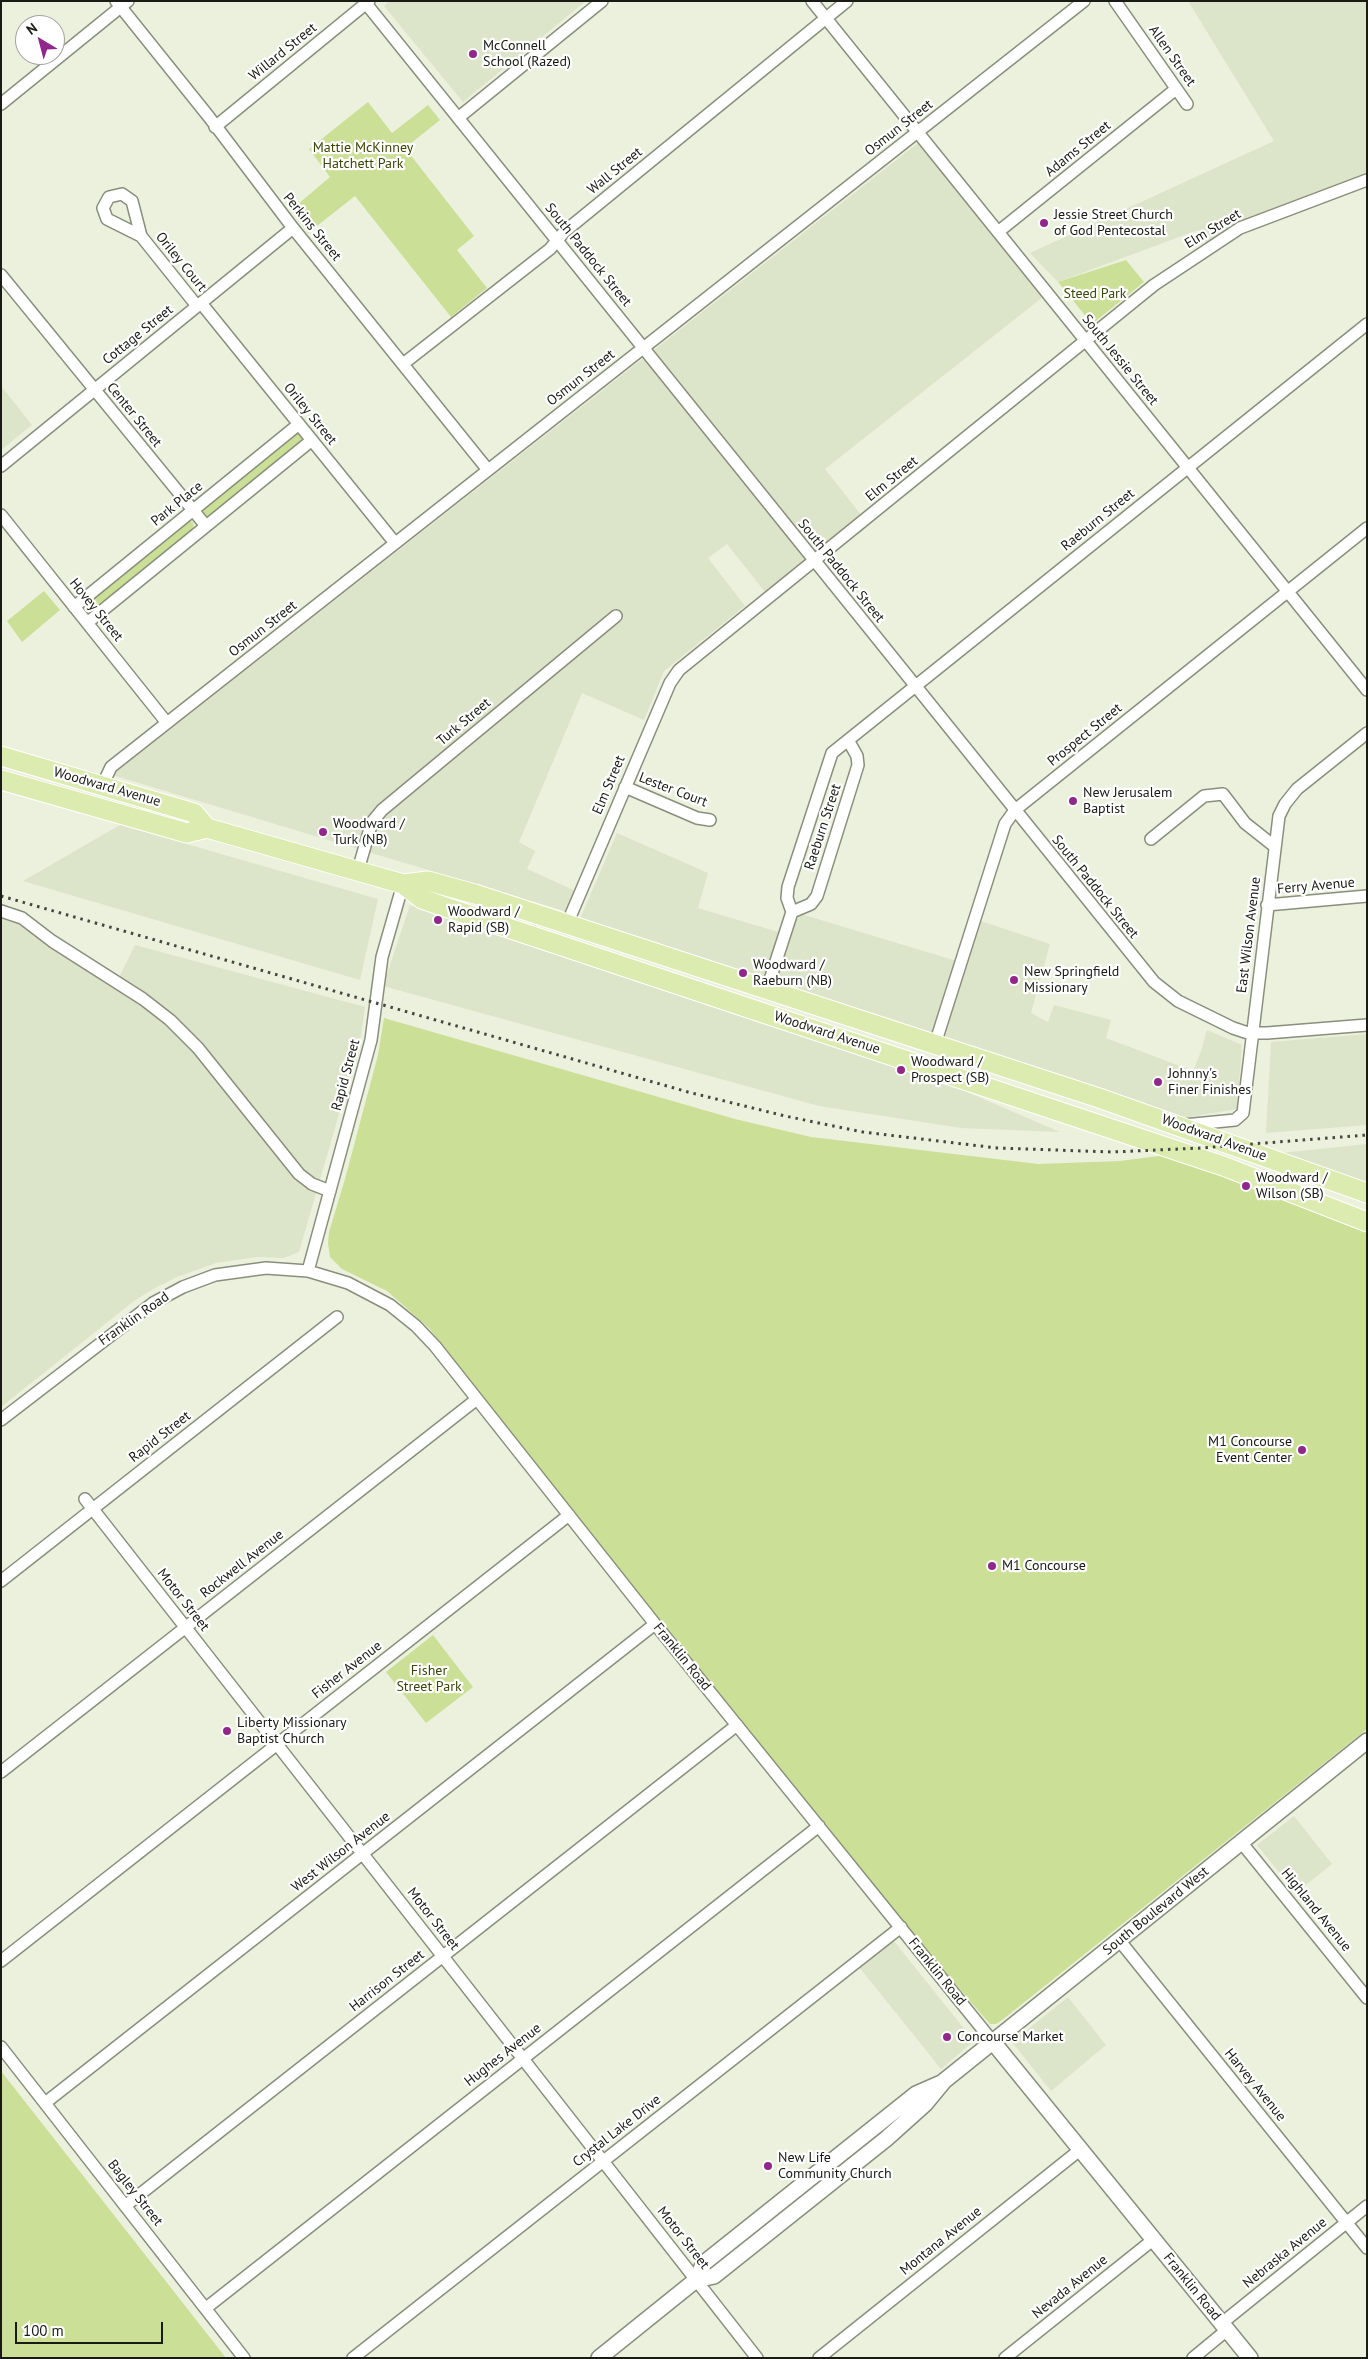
<!DOCTYPE html>
<html>
<head>
<meta charset="utf-8">
<style>
	body { margin:0 }
	#map { position:relative; width:1368px; height:2359px; overflow:hidden; background:#ebf1dc; font-family:"PT Sans",sans-serif }
	canvas { display:block }
	.frame { position:absolute; inset:0; border:2px solid #191b14; pointer-events:none }
	.north { position:absolute; left:15px; top:15px; width:50px; height:50px; box-sizing:border-box; background:#fff; border:1px solid #a3a4a1; border-radius:50%; rotate:323deg; font-size:14px; font-weight:700; line-height:20px; text-align:center; color:#191b14 }
	.north::after { content:''; display:block; margin:auto; width:18px; height:22px; background:#91278b; clip-path:polygon(50% 0,100% 100%,50% 72%,0 100%) }
	.scale { position:absolute; left:15px; top:2322px; width:148px; height:22px; box-sizing:border-box; border:2px solid #191b14; border-top:0; padding-left:6px; font-size:15px; line-height:18px; white-space:nowrap; color:#191b14; -webkit-text-stroke:4px #fff; paint-order:stroke }
</style>
</head>
<body>
<div id="map">
<canvas width="1368" height="2359"></canvas>
<div class="frame"></div>
<div class="north">N</div>
<div class="scale">100 m</div>
</div>
<script>
const c = document.querySelector('canvas').getContext('2d');
c.lineJoin = 'round';
function paint(path, color) {
  c.fillStyle = color;
  c.fill(path, 'evenodd');
}
function shape(rows) {
  const path = new Path2D();
  for (const r of rows) {
    path.moveTo(r[0], r[1]);
    for (let i = 2; i < r.length; i += 2) path.lineTo(r[i], r[i + 1]);
  }
  return path;
}
function strokePath(path, color, width, dash) {
  c.strokeStyle = color;
  c.lineWidth = width;
  c.lineCap = dash ? 'butt' : 'round';
  c.setLineDash(dash || []);
  c.stroke(path);
}
function label(font, color, halo, rows, align = 'center') {
  c.font = font + ' "PT Sans",sans-serif';
  c.lineWidth = 4.5;
  c.setLineDash([]);
  c.textBaseline = 'middle';
  c.strokeStyle = halo;
  c.fillStyle = color;
  for (const [text, x, y, turn = 0] of rows) {
    c.save();
    c.translate(x, y);
    c.rotate((+turn || 0) * Math.PI / 180);
    c.textAlign = isNaN(turn) ? turn : align;
    if (halo) c.strokeText(text, 0, 0);
    c.fillText(text, 0, 0);
    c.restore();
  }
}
paint(shape([
	[389,1,586,1,463,102,384,6],
	[1188,1,1367,1,1367,180,1248,225,1210,248,1198,230,1058,282,1030,253,1274,141],
	[923,139,1048,293,825,469,866,521,769,597,727,544,708,558,745,606,664,671,644,720,582,693,519,842,535,851,527,869,580,893,571,913,112,775],
	[1,386,32,425,1,450],
	[120,825,378,899,360,980,23,881],
	[617,833,708,873,698,908,785,934,801,914,960,962,975,919,1050,944,1031,1013,1048,1022,1054,1005,1111,1020,1106,1038,1193,1071,1200,1054,1207,1030,1242,1045,1237,1109,1177,1119,579,921],
	[410,905,745,1018,937,1079,1060,1132,961,1128,819,1106,383,986],
	[1,916,21,923,43,941,114,988,135,945,365,1007,360,1042,299,1252,284,1258,257,1257,216,1263,177,1277,155,1288,134,1301,1,1407],
	[1367,1034,1367,1125,1266,1133,1271,1042],
	[1367,1144,1367,1183,1281,1153],
	[1294,1816,1332,1864,1296,1893,1257,1845],
	[893,1940,974,2041,941,2069,859,1967],
	[1068,1997,1106,2045,1051,2091,1012,2042]
]), '#dce5c9');
paint(shape([
	[368,102,392,133,428,105,440,120,405,148,474,236,457,250,487,288,451,317,355,196,308,233,291,210,330,177,309,149],
	[1126,260,1144,282,1092,324,1058,282],
	[295,433,301,435,302,442,210,517,205,516,203,509],
	[188,521,193,522,194,530,93,612,87,612,84,607,86,603],
	[44,591,60,610,22,642,7,621],
	[384,1018,735,1119,811,1137,1038,1164,1120,1161,1166,1155,1367,1226,1367,1729,1002,2020,996,2024,990,2024,920,1944,691,1660,429,1328,387,1291,342,1269,330,1257,328,1243,329,1232,345,1179,378,1055],
	[433,1635,473,1687,426,1723,386,1672],
	[1,2071,226,2358,1,2358],
	[919,2097,885,2134,714,2271,705,2268]
]), '#ccdf97');
const minor = shape([
	[116,1,209,117,293,228,488,470],
	[364,1,1154,982,1178,1001,1233,1028,1248,1033,1267,1033,1367,1025],
	[812,1,1367,690],
	[1115,1,1187,104],
	[1,104,128,1],
	[458,118,602,1],
	[215,127,369,1],
	[998,232,1176,89],
	[141,236,107,219,103,208,109,197,122,194,132,201,141,236,197,306],
	[1,275,206,526],
	[201,303,395,543],
	[403,364,550,249,564,232,847,1],
	[1,466,293,228],
	[1,515,167,723],
	[74,607,299,424],
	[87,623,312,440],
	[103,784,111,767,1084,1],
	[625,787,697,818,710,820],
	[1151,839,1204,796,1223,794,1245,823,1274,846],
	[358,870,372,822,382,810,616,616],
	[1267,905,1367,896],
	[1,911,22,918,52,941,143,999,170,1020,198,1048,299,1174,312,1184,330,1191],
	[792,912,811,904,817,896,858,765,857,756,848,740],
	[567,924,670,683,679,670,1154,285,1240,228,1367,180],
	[767,989,792,912,787,898,788,887,832,753,1367,324],
	[935,1044,1005,824,1015,810,1367,528],
	[1184,1125,1235,1120,1243,1113,1279,816,1285,804,1297,789,1367,733],
	[308,1271,371,1040,382,957,403,884],
	[1,1420,153,1303,183,1287,215,1275,266,1268,308,1271,348,1283,390,1305,416,1326,435,1346,655,1624,993,2042],
	[85,1499,757,2358],
	[1,1581,337,1317],
	[1,1772,477,1399],
	[1241,1842,1367,1998],
	[1119,1940,1367,2248],
	[1,1961,569,1515],
	[1,2047,244,2358],
	[45,2103,655,1624],
	[125,2206,737,1725],
	[206,2308,819,1826],
	[1222,2323,1367,2206],
	[353,2358,901,1927],
	[819,2358,1081,2149],
	[1005,2358,1154,2239],
	[1193,2358,1227,2330]
]);
const tertiary = shape([
	[993,2042,1250,2358],
	[696,2280,714,2276,886,2139,925,2104,944,2081,1367,1741],
	[599,2358,696,2280,704,2263,916,2094,941,2083]
]);
const primary = shape([
	[1,756,194,813,207,828],
	[1,780,187,833,207,828,403,884,422,899,442,906,1223,1166,1367,1222],
	[403,884,428,881,475,894,1099,1098,1367,1193]
]);
strokePath(minor, '#898f7c', 14);
strokePath(tertiary, '#898f7c', 18);
strokePath(primary, '#fff', 21);
strokePath(minor, '#fff', 11);
strokePath(tertiary, '#fff', 15);
strokePath(primary, '#dcebb0', 19);
strokePath(shape([
	[1,896,688,1092,785,1116,863,1132,997,1148,1112,1152,1201,1148,1367,1135]
]), '#44473d', 3, [2.5, 5]);
for (const [x, y, r, color] of [
	[473,54,5,"#91278b"],
	[1044,223,5,"#91278b"],
	[1073,801,5,"#91278b"],
	[323,832,5,"#91278b"],
	[438,920,5,"#91278b"],
	[743,973,5,"#91278b"],
	[1014,980,5,"#91278b"],
	[901,1070,5,"#91278b"],
	[1158,1082,5,"#91278b"],
	[1246,1186,5,"#91278b"],
	[1302,1450,5,"#91278b"],
	[992,1566,5,"#91278b"],
	[227,1731,5,"#91278b"],
	[947,2037,5,"#91278b"],
	[768,2166,5,"#91278b"]
]) {
  const dot = new Path2D();
  dot.arc(x, y, r, 0, 2 * Math.PI);
  c.fillStyle = color;
  c.fill(dot);
  strokePath(dot, '#fff', 2);
}
label('14px', '#191b14', '#fff', [
	["McConnell",483,46],
	["School (Razed)",483,62],
	["Jessie Street Church",1054,215],
	["of God Pentecostal",1054,231],
	["New Jerusalem",1083,793],
	["Baptist",1083,809],
	["Woodward /",333,824],
	["Turk (NB)",333,840],
	["Woodward /",448,912],
	["Rapid (SB)",448,928],
	["Woodward /",753,965],
	["Raeburn (NB)",753,981],
	["New Springfield",1024,972],
	["Missionary",1024,988],
	["Woodward /",911,1062],
	["Prospect (SB)",911,1078],
	["Johnny's",1168,1074],
	["Finer Finishes",1168,1090],
	["Woodward /",1256,1178],
	["Wilson (SB)",1256,1194],
	["M1 Concourse",1292,1442,"right"],
	["Event Center",1292,1458,"right"],
	["M1 Concourse",1002,1566],
	["Liberty Missionary",237,1723],
	["Baptist Church",237,1739],
	["Concourse Market",957,2037],
	["New Life",778,2158],
	["Community Church",778,2174]
], 'left');
label('14px', '#191b14', '#fff', [
	["Willard Street",283,52,-39],
	["Allen Street",1172,56,55],
	["Osmun Street",899,128,-38],
	["Adams Street",1078,149,-39],
	["Wall Street",615,171,-39],
	["Perkins Street",312,227,51],
	["Elm Street",1213,229,-31],
	["South Paddock Street",588,255,51],
	["Oriley Court",181,262,51],
	["Cottage Street",138,335,-39],
	["South Jessie Street",1120,360,51],
	["Osmun Street",581,378,-38],
	["Oriley Street",310,414,51],
	["Center Street",134,415,51],
	["Elm Street",892,479,-39],
	["Park Place",177,504,-39],
	["Raeburn Street",1098,520,-39],
	["South Paddock Street",841,571,51],
	["Hovey Street",96,610,51],
	["Osmun Street",263,629,-38],
	["Turk Street",464,722,-40],
	["Prospect Street",1085,735,-39],
	["Elm Street",609,785,-67],
	["Woodward Avenue",107,787,16],
	["Lester Court",673,790,21],
	["Raeburn Street",823,827,-72],
	["Ferry Avenue",1316,886,-5],
	["South Paddock Street",1095,887,51],
	["East Wilson Avenue",1249,935,-83],
	["Woodward Avenue",827,1033,18],
	["Rapid Street",346,1075,-75],
	["Woodward Avenue",1214,1138,20],
	["Franklin Road",134,1319,-35],
	["Rapid Street",160,1437,-38],
	["Rockwell Avenue",242,1564,-38],
	["Motor Street",183,1600,52],
	["Franklin Road",682,1657,51],
	["Fisher Avenue",347,1670,-38],
	["West Wilson Avenue",341,1852,-38],
	["Highland Avenue",1316,1910,51],
	["South Boulevard West",1156,1911,-39],
	["Motor Street",433,1919,52],
	["Franklin Road",937,1972,51],
	["Harrison Street",387,1981,-38],
	["Hughes Avenue",503,2055,-38],
	["Harvey Avenue",1255,2085,51],
	["Crystal Lake Drive",617,2131,-38],
	["Bagley Street",135,2193,52],
	["Motor Street",683,2238,52],
	["Montana Avenue",941,2241,-39],
	["Nebraska Avenue",1285,2253,-39],
	["Nevada Avenue",1070,2287,-39],
	["Franklin Road",1192,2287,51]
]);
label('14px', '#3b4709', '#fff', [
	["Mattie McKinney",363,148],
	["Hatchett Park",363,164],
	["Steed Park",1095,294],
	["Fisher",429,1671],
	["Street Park",429,1687]
]);
</script>
</body>
</html>
